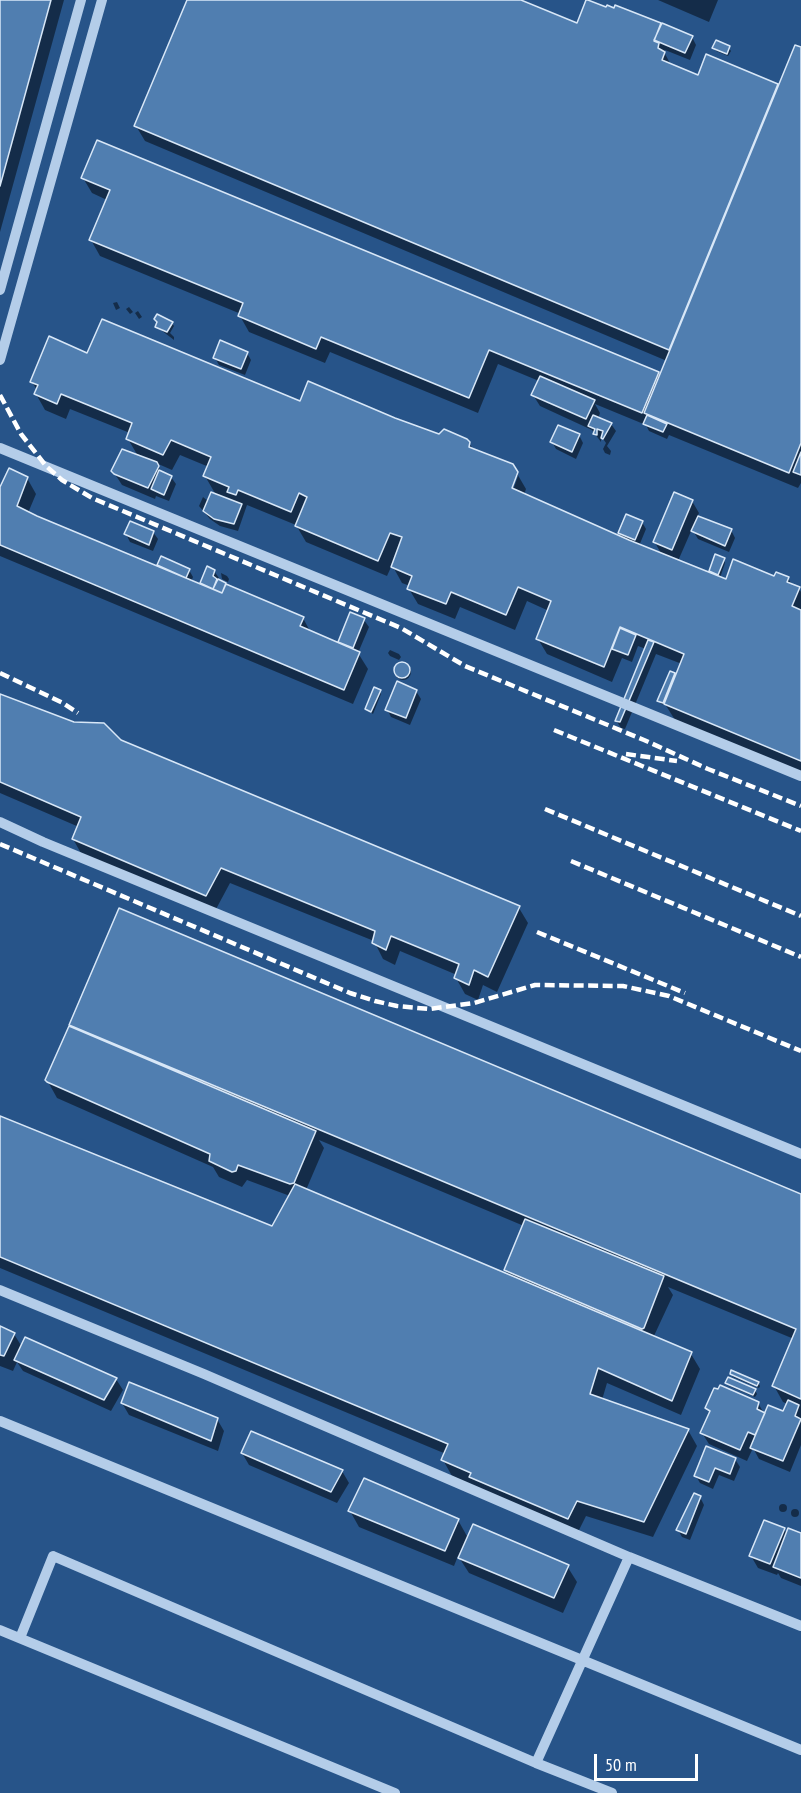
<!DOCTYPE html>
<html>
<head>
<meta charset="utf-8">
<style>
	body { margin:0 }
	#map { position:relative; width:801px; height:1793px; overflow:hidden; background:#275489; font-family:"PT Sans Narrow",sans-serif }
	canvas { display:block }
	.scale { position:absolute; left:594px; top:1754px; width:104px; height:27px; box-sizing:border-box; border:3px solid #fff; border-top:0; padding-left:8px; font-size:18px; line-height:21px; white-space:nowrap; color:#fff; -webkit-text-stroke:4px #275489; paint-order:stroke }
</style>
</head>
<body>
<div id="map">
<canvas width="801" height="1793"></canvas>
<div class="scale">50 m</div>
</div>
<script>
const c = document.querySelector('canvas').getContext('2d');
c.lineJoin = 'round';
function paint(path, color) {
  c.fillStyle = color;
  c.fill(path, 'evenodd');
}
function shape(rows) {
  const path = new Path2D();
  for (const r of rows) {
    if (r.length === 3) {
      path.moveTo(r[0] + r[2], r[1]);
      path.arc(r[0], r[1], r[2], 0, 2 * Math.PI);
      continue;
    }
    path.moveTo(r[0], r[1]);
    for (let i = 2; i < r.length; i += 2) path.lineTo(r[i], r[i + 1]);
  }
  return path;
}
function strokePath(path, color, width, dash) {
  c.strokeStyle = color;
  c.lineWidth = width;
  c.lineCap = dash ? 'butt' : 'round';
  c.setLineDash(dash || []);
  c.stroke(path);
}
paint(shape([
	[0,0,64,0,0,232],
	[188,0,517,0,577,25,660,24,661,27,692,37,696,45,690,60,665,50,664,52,671,65,699,77,707,56,780,86,801,49,801,483,798,488,669,435,667,439,649,431,646,425,595,404,600,413,598,419,611,424,616,431,607,446,611,451,610,455,605,453,603,449,606,443,601,436,601,442,592,430,540,406,533,395,539,381,498,364,478,413,330,352,325,363,249,332,240,316,241,314,100,256,91,240,107,200,92,193,83,178,98,142,661,375,667,361,145,141,136,126],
	[658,0,718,0,709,22],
	[714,48,729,48,731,51,728,56,716,51],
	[117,302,120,308,116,310,113,303],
	[129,307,133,312,130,314,126,309],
	[138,311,142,317,139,319,135,313],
	[172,323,174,326,170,333,174,337,174,340,157,327],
	[247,353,251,360,245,375,219,365,215,358],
	[88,355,301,403,395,419,439,435,469,443,473,449,512,465,526,489,524,495,622,538,619,533,642,522,646,529,639,546,662,555,654,541,692,501,699,513,697,517,731,530,735,538,729,552,698,539,692,529,678,561,713,575,711,571,724,560,725,563,720,578,726,581,788,578,792,585,799,588,801,592,801,773,675,720,665,704,665,705,661,704,659,700,674,674,676,678,682,664,656,654,625,729,621,728,616,720,646,649,638,646,632,662,622,658,612,682,547,654,538,639,549,611,527,601,515,630,460,607,455,619,418,604,409,589,410,586,402,583,392,565,387,576,306,542,296,525,247,505,238,531,220,526,210,519,199,506,203,497,209,502,216,495,205,476,209,467,180,455,172,470,156,463,162,473,171,477,176,484,169,501,156,496,155,499,122,485,113,471,138,456,128,439,130,433,70,409,66,419,45,410,36,394,37,390,32,382],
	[515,476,518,476,511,496,508,495],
	[579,435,583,443,576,459,556,449,552,442],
	[27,478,36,494,28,513,161,570,158,565,189,570,193,577,191,582,204,588,201,583,214,571,219,578,218,581,303,618,311,633,342,646,340,642,364,620,369,627,358,653,368,669,353,704,0,556,0,491],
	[153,532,158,539,153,551,130,542,126,534],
	[221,573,227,576,229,579,228,582,222,579],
	[390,650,399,654,401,657,399,660,390,656,388,653],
	[403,672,8],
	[380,691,381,694,373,714,367,709],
	[416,691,421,699,410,725,391,717,387,709],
	[0,696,120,741,519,908,528,923,497,992,483,985,478,1000,465,994,456,978,457,975,400,951,395,965,383,959,374,941,230,883,215,911,82,855,73,839,79,827,0,793],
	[71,1024,801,1195,801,1445,790,1472,759,1459,753,1448,747,1461,709,1444,702,1433,710,1413,707,1407,758,1403,765,1415,784,1413,788,1404,783,1402,774,1386,794,1339,668,1287,673,1295,653,1338,691,1354,700,1369,681,1415,607,1383,602,1400,688,1430,697,1446,653,1537,586,1516,577,1534,452,1476,443,1460,446,1454,0,1268,0,1117,273,1228,290,1196,247,1180,242,1187,219,1177,213,1167,57,1098,47,1080,74,1030],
	[319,1140,524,1226,505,1270,509,1277,306,1190,324,1148],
	[0,1328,14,1334,22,1347,116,1379,123,1390,111,1411,23,1371,17,1362,13,1371,0,1366],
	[731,1373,758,1383,760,1386,759,1388,733,1377],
	[727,1383,755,1390,757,1394,755,1397,729,1386],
	[122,1403,217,1419,224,1431,218,1451,129,1415],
	[242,1453,342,1471,349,1483,337,1503,249,1465],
	[735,1459,740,1467,734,1481,719,1475,713,1489,700,1483,696,1476],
	[700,1497,704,1505,690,1540,682,1537,678,1530],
	[783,1508,4],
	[795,1513,4],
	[350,1511,458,1520,468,1538,567,1566,577,1582,563,1613,469,1573,458,1556,454,1566,359,1527],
	[784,1529,787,1534,801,1535,801,1586,781,1578,778,1573,777,1575,758,1568,751,1556]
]), '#0007');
const building = shape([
	[0,0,51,0,0,186,0,0],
	[187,0,521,0,577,23,586,0,588,0,606,7,607,5,614,8,615,5,661,23,654,41,659,43,658,48,665,52,662,60,698,75,706,54,778,84,669,350,134,126,187,0],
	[662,23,693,36,685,53,654,40,662,23],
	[716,40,730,46,727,54,712,48,716,40],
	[795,45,801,47,801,443,789,473,644,413,795,45],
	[97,140,659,372,642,413,489,350,469,398,321,337,316,349,238,316,243,303,89,240,110,190,81,178,97,140],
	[157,314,173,322,167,332,155,327,157,322,154,319,157,314],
	[102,319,300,401,308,381,395,418,439,434,444,429,467,439,470,442,469,447,513,464,518,472,512,488,629,540,726,579,733,559,774,576,776,572,789,577,787,582,800,587,792,606,801,610,801,761,664,704,684,654,620,627,604,667,536,639,551,601,518,587,506,615,451,592,446,604,407,589,412,576,391,567,402,537,390,533,378,561,295,526,307,497,299,493,291,512,238,490,236,495,227,492,229,487,203,476,211,457,171,440,163,455,126,439,132,423,61,394,57,404,34,394,38,385,30,382,49,336,87,353,102,319],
	[220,340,248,352,241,369,213,358,220,340],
	[540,376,595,400,586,419,531,395,540,376],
	[593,415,612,423,603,439,601,438,603,431,597,429,597,435,593,434,595,429,588,426,593,415],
	[647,415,667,424,663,432,643,424,647,415],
	[558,425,580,434,572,452,550,442,558,425],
	[122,449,157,462,159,466,148,488,114,474,111,471,122,449],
	[801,452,801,475,793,472,801,452],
	[9,468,28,477,17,506,37,516,222,593,226,584,304,617,300,626,360,652,344,690,0,545,0,487,9,468],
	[159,470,172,476,164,495,151,489,159,470],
	[211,492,242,504,234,524,214,519,203,511,211,492],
	[674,492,693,500,672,550,653,542,674,492],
	[626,514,643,521,635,540,618,533,626,514],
	[698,516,732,529,725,546,691,531,698,516],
	[130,521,154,531,149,545,124,534,130,521],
	[715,554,725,558,718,575,709,571,715,554],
	[161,556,190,569,186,578,157,565,161,556],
	[207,566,215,570,213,576,217,579,213,589,200,583,207,566],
	[218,579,226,583,222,593,213,589,218,579],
	[350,612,365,618,353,648,338,642,350,612],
	[620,628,636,635,628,655,612,649,620,628],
	[648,640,654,642,620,722,615,721,648,640],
	[402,670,8],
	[670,671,675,673,663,703,657,701,670,671],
	[397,681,417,690,406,718,385,710,397,681],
	[374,687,381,690,371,712,365,709,374,687],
	[0,694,74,722,104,723,121,740,520,906,488,977,474,970,469,985,454,978,459,964,391,936,386,950,372,943,375,931,221,868,206,896,72,839,81,817,0,782,0,694],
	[119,908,801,1194,801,1399,772,1386,796,1329,69,1025,119,908],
	[69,1026,316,1131,294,1183,290,1184,238,1165,236,1171,232,1172,209,1161,210,1154,47,1082,45,1080,69,1026],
	[0,1116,272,1226,295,1184,692,1352,672,1401,598,1368,590,1394,689,1429,644,1522,577,1501,568,1519,469,1477,471,1473,441,1460,448,1444,0,1257,0,1116],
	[525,1219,664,1276,644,1328,642,1329,504,1270,525,1219],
	[0,1326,15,1333,4,1356,0,1355,0,1326],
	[25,1337,117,1378,104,1400,14,1360,25,1337],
	[731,1370,759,1382,757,1386,730,1374,731,1370],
	[728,1377,756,1389,753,1395,725,1383,728,1377],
	[129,1382,218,1418,211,1441,121,1403,129,1382],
	[720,1385,759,1402,757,1409,765,1413,755,1435,748,1432,740,1450,700,1433,710,1411,705,1408,714,1388,718,1389,720,1385],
	[788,1400,799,1405,795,1416,801,1419,783,1461,750,1448,768,1405,783,1411,788,1400],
	[251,1431,343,1470,331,1492,241,1453,251,1431],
	[706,1446,736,1458,730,1474,715,1468,709,1482,694,1476,706,1446],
	[364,1478,459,1519,445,1551,348,1511,364,1478],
	[694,1493,701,1496,686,1534,676,1530,694,1493],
	[764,1520,785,1528,770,1564,749,1556,764,1520],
	[473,1524,569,1565,554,1598,458,1558,473,1524],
	[788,1528,801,1533,801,1578,773,1567,788,1528]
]);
paint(building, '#507eb0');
strokePath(building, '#d8e7f7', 1.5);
strokePath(shape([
	[0,290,81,0],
	[0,360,102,0],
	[0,448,801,776],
	[0,822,43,842,801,1154],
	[0,1290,204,1374,629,1557,801,1626],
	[0,1421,801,1750],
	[0,1630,395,1793],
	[20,1638,53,1556,536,1763],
	[612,1793,536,1763,629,1557]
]), '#b4cde9', 10);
strokePath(shape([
	[0,395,21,434,46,466,62,480,92,498,401,628,465,666,644,740,708,769,801,806],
	[0,673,63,703,78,713],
	[554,730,801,831],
	[626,754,677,761],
	[545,809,801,916],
	[0,844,350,993,375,1001,397,1006,429,1009,474,1003,535,985,623,986,669,996,801,1051],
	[571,861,801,957],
	[537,932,685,993]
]), '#fff', 4.5, [10, 4.5]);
</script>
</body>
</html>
